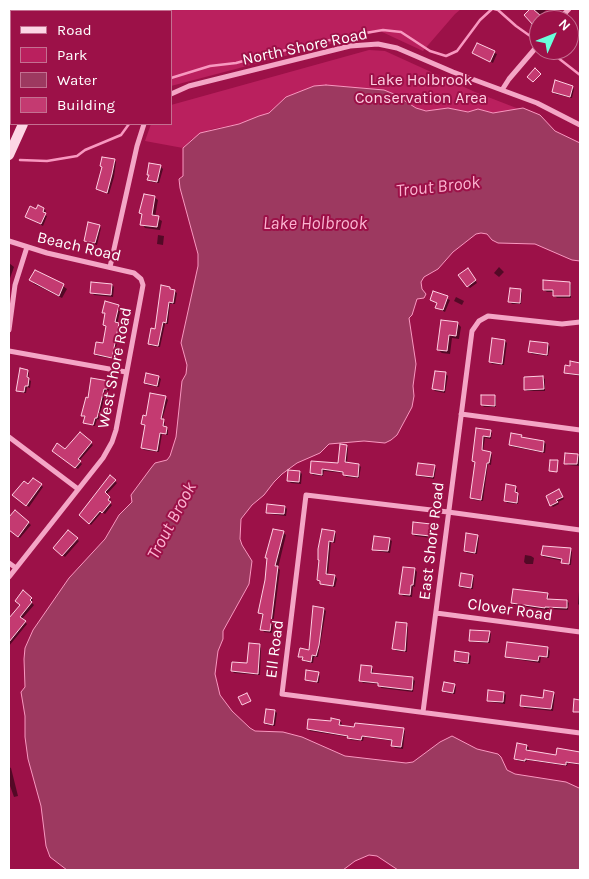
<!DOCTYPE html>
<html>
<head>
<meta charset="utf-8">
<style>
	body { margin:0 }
	#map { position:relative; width:589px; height:879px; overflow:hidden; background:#9c1148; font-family:Karla,sans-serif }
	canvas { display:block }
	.frame { position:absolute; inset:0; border:10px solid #fff; pointer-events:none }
	.legend { position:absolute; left:10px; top:10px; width:162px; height:115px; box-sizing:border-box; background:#9c1148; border:1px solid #c47091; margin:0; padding:6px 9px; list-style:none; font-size:15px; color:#fff }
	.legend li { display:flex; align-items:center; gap:10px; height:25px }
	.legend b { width:25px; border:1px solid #c47091 }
	.north { position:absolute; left:529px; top:10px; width:50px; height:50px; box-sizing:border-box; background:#9c1148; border:1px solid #c47091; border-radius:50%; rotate:46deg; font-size:14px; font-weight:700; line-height:20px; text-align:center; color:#fff }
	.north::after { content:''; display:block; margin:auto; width:18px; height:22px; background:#69ffdb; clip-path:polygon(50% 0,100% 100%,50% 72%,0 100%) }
</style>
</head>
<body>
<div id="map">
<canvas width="589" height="879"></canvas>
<div class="frame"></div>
<ul class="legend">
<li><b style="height:6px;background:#fdd6e5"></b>Road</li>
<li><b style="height:14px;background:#ba205e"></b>Park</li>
<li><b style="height:14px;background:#9d3960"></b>Water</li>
<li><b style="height:14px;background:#c43a71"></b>Building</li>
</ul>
<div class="north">N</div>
</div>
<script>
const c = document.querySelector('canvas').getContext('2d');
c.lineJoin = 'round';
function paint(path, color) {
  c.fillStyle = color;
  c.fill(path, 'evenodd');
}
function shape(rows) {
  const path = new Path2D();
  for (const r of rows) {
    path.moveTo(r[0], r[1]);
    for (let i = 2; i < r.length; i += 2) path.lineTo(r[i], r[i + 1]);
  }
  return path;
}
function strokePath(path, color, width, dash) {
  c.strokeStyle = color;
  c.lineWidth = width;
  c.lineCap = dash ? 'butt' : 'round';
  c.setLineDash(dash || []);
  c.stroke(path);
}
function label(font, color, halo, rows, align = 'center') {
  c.font = font + ' Karla,sans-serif';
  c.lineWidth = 4;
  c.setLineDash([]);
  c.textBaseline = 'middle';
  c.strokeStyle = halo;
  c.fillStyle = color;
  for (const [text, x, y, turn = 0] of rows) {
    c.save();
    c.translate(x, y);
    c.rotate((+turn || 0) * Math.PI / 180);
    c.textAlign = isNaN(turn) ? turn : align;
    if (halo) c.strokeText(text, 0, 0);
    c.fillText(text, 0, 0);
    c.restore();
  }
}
paint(shape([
	[71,9,461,9,455,14,423,51,380,31,171,86,171,11,70,11],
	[369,50,385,51,475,92,519,109,493,113,478,109,468,112,448,108,426,111,416,108,394,94,373,89,338,86,314,86,286,97,269,113,239,124,212,129,192,139,183,148,145,141,151,124,171,124,171,105]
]), '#ba205e');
const water = shape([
	[326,85,384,90,394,94,416,108,426,111,448,108,468,112,478,109,493,113,523,108,540,115,555,131,580,143,580,261,572,260,535,244,498,243,492,240,487,234,481,233,476,234,453,252,438,269,424,277,421,282,422,289,426,294,424,298,417,299,412,315,409,318,416,364,413,386,414,396,412,407,397,435,391,440,385,443,364,441,329,444,320,453,297,463,282,474,274,482,264,495,252,505,241,519,240,539,242,545,252,561,249,584,223,631,223,639,218,651,215,674,220,695,232,711,250,728,255,731,283,732,302,737,345,756,406,763,413,762,440,742,452,736,477,749,498,754,501,757,507,770,515,774,566,782,579,788,580,789,580,870,398,870,377,856,369,855,355,861,343,870,67,870,50,857,46,846,41,806,28,759,25,737,25,716,21,692,25,687,24,659,25,648,33,630,69,578,105,539,119,515,132,502,131,495,151,468,155,463,167,460,170,456,176,437,182,381,186,374,187,365,181,343,198,266,198,254,180,188,179,179,183,176,183,148,200,133,239,124,259,116,269,113,286,97,314,86,326,85]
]);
paint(water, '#9d3960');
strokePath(water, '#f898c0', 1);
paint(shape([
	[531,9,547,9,540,16,542,19,539,20,536,26,525,15],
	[9,13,11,14,11,51,9,56],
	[477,45,497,54,493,63,482,57],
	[572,87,574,89,572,98,555,94,553,92],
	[114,160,116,162,114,177,109,194,97,189,103,168],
	[161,167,163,169,159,183,151,182,148,174],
	[154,197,158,200,155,217,162,221,160,230,145,228,142,224,143,215,141,213],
	[44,209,46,211,44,215,47,216,43,226,27,217,37,210],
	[99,226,101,228,97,245,88,243,86,241],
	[158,235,164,236,163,245,157,244],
	[9,263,14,267,9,281],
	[499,267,504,272,499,277,494,273],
	[470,272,477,283,470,288,468,286],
	[31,280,63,286,67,289,62,298,34,284],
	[569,283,571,285,571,298,557,298,555,296,555,292,547,292,544,290],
	[112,285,114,287,113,297,94,295,92,293],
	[169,288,177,293,175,304,170,304,168,324,165,324,160,347,151,346,149,343,156,331],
	[520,290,522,293,521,304,512,304,510,302],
	[434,293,450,300,445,312,439,309,437,307,438,304,431,300],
	[456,297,464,301,462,305,454,301],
	[118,306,121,308,117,324,120,326,114,359,97,356,95,354,104,345,107,328,104,325,106,315,104,312],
	[457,323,461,327,459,339,452,338,450,354,442,353,438,350],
	[505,341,507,343,504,365,492,364,490,362],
	[548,344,550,347,548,356,532,354,530,352],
	[571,362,580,363,580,376,567,374,565,372,571,367],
	[27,371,29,373,28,379,31,381,30,388,27,387,26,393,19,392,17,390],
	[436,372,446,374,448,376,445,393,435,391,433,389],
	[158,377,161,379,159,387,147,385,145,383],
	[542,377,545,379,545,391,527,391,525,389],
	[108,383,110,385,109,391,106,390,99,420,97,419,95,426,87,424,83,415,89,399],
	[151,395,166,398,168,400,162,420,165,423,164,428,168,430,168,435,162,434,159,452,144,450,142,447,146,426,142,424,147,417],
	[494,396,496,398,496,407,484,407,482,405],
	[478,429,490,431,492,433,491,439,485,438,483,452,490,453,492,455,491,465,488,464,483,501,474,500,472,498,475,463,473,461],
	[80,433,93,445,79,461,82,464,78,469,55,453,65,451],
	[521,436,523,438,544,442,546,444,545,453,513,447,510,445],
	[347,446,348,448,347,463,359,465,361,467,359,478,346,477,344,473,324,471,323,476,313,475,311,473,312,462,339,465],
	[577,455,580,457,579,466,568,465,566,463],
	[434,466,436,469,434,479,419,476,417,474],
	[289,471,300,472,302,474,301,484,291,483,288,481],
	[110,477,117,483,106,495,111,499,109,502,112,505,105,514,102,512,91,525,80,515],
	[34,479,43,487,29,507,16,497],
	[515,487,517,489,517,493,519,496,518,504,507,503,505,500],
	[559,491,564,499,558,502,559,504,553,507,551,505],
	[285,507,287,509,286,516,270,514,268,512],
	[15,512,31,525,20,538,9,529,9,519],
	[431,525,433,527,431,538,415,536,413,534],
	[68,532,79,541,65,557,55,548],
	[283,532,286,535,278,568,280,570,272,633,264,632,262,629,264,616,259,613],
	[334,532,336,534,335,543,331,542,328,575,335,576,337,579,335,587,323,585,318,580,320,550],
	[477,536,479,538,477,554,467,553,465,551],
	[389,539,392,541,390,553,376,551,373,549],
	[570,550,572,552,571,565,565,564,563,561,544,557,542,555],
	[525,555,531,556,534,558,533,564,526,564,524,562],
	[415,569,417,572,415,587,413,586,412,597,403,596,401,594],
	[472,576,474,578,473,589,462,588,460,586],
	[579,591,580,591,580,606,578,604],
	[23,592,33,600,31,602,34,605,22,619,27,624,9,646,9,626,21,605],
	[547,594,549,596,548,600,567,601,569,603,568,610,547,609,547,610,514,605,512,603],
	[324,609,326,611,318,657,314,657,313,663,306,662,300,656,310,651],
	[406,625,408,627,407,652,396,651,394,648],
	[489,632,491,634,490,643,472,642,470,640],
	[508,644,548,648,550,651,549,658,541,657,540,663,508,658,506,656],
	[259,646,261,648,260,675,234,673,232,671,248,665],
	[469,654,471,656,470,664,457,663,455,661],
	[371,667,373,669,373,674,413,679,415,681,413,692,381,688,379,684,363,683,361,681],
	[318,674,320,676,319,683,308,681,306,679],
	[454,685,456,687,455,694,446,693,444,691],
	[504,693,506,695,505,704,490,702,488,700],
	[553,693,555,695,553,711,524,708,522,705,544,699],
	[275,711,277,713,275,726,267,725,265,723],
	[339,721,342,723,341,726,403,729,405,731,403,749,395,748,393,746,393,741,364,737,363,741,351,740,348,737,310,731,308,729],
	[527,746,529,748,528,752,557,756,558,750,580,753,580,765,568,763,567,766,527,760,526,762,518,761,516,759],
	[9,767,11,768,18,796,14,797,9,783]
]), '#0007');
strokePath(shape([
	[494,9,498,10,516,26,533,38],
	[548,50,580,75],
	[171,78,210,66,236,63,273,53,348,36,383,30,401,32,430,51,446,56,457,51,480,20,492,9],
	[20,160,47,161,77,156,85,150,121,135,129,124]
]), '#f898c0', 2.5);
const building = shape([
	[530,9,533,9,541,16,533,25,524,15,530,9],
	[477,43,495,51,490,62,472,53,477,43],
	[535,68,541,74,533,82,527,77,535,68],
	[555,80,573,86,570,97,552,92,555,80],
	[102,157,115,159,112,174,107,193,96,189,102,167,100,166,102,157],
	[149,163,161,165,157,182,147,180,149,175,147,175,149,163],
	[144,194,155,196,152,215,159,216,157,227,140,225,142,214,139,213,144,194],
	[38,205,44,208,43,212,46,213,41,224,25,217,30,206,36,209,38,205],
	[88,222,100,225,95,243,84,241,88,222],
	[468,268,476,280,467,287,458,275,468,268],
	[35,270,64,284,59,296,29,280,35,270],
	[543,280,570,282,570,296,553,296,553,290,543,290,543,280],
	[91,282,112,284,111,295,90,293,91,282],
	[161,285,170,287,170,289,175,290,173,303,169,302,166,323,163,322,158,346,148,344,151,328,155,329,161,285],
	[510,288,521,289,520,303,508,302,510,288],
	[433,291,448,296,443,310,435,308,437,303,430,300,433,291],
	[105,301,119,305,115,322,119,323,112,358,94,354,96,342,103,343,106,326,103,325,105,313,102,313,105,301],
	[441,320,458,322,456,336,449,335,447,351,437,350,441,320],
	[492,338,505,340,502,364,489,362,492,338],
	[530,341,548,343,547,355,528,352,530,341],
	[570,361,580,363,580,375,564,373,565,365,570,366,570,361],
	[20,368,28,370,27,377,29,378,28,386,25,386,24,392,16,391,20,368],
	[435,371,446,372,444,391,432,389,435,371],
	[146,373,159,376,157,386,144,383,146,373],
	[543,376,544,389,524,390,524,377,543,376],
	[91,378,109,381,107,389,104,389,97,418,95,418,93,425,83,423,85,416,81,416,86,397,88,398,91,378],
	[150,393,166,396,161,419,164,419,163,426,167,427,166,434,160,433,157,451,141,448,145,425,141,424,143,415,146,416,150,393],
	[481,395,495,395,495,406,481,405,481,395],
	[476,428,491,430,490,437,483,436,482,450,491,452,489,463,487,463,481,500,470,498,475,462,472,461,476,428],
	[80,432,92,442,78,459,81,461,75,468,52,451,57,443,65,449,80,432],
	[511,433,522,435,521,437,544,441,543,452,509,445,511,433],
	[340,444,347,445,345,462,359,464,358,477,343,475,343,472,322,469,322,475,310,473,311,461,338,463,340,444],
	[565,453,578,454,577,464,564,464,565,453],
	[550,460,558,460,557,472,549,471,550,460],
	[418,463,435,465,433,477,416,475,418,463],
	[288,470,300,471,299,482,287,481,288,470],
	[110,475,116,480,105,492,110,497,108,500,111,502,102,513,100,511,89,524,79,515,110,475],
	[33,478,42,484,26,506,12,495,24,481,28,484,33,478],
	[506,484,516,486,515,492,518,493,517,503,504,501,506,484],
	[559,489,563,497,556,500,558,502,550,506,546,496,559,489],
	[267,504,285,506,284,514,266,513,267,504],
	[15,510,29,522,18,537,9,530,9,517,15,510],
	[413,522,431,524,430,536,412,534,413,522],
	[273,529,284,531,275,566,278,566,270,631,260,630,263,614,258,613,265,580,267,558,265,558,273,529],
	[322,529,335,531,333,542,329,541,326,574,335,575,333,586,320,584,320,581,317,580,319,560,318,560,318,549,322,529],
	[68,530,78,538,62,556,53,548,68,530],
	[466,533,478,535,475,553,464,551,466,533],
	[374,536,390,538,388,551,372,550,374,536],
	[543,546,571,548,569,564,561,563,562,559,541,555,543,546],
	[403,567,415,568,413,585,411,585,410,595,399,594,403,567],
	[461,573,473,575,471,588,459,586,461,573],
	[513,589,548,593,547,599,567,600,567,608,545,607,545,608,511,603,513,589],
	[23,590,32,598,30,600,32,602,20,617,26,621,9,642,9,618,20,605,15,601,23,590],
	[313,606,324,608,319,645,316,656,312,655,311,662,302,660,303,657,298,657,300,648,309,650,313,606],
	[396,622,407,623,405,651,392,649,396,622],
	[470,630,490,631,488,642,469,641,470,630],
	[507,642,548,647,547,657,539,656,538,661,505,657,507,642],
	[249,643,260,644,258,674,231,671,232,662,247,663,249,643],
	[455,651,469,653,468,663,454,661,455,651],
	[361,665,372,666,371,673,413,677,412,690,378,686,378,683,359,681,361,665],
	[306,670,319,672,317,682,305,680,306,670],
	[444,682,455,684,453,693,442,691,444,682],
	[488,690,504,692,503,702,487,701,488,690],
	[544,690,554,692,551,709,520,706,521,695,543,698,544,690],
	[247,693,251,701,242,705,238,697,247,693],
	[574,699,580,700,580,712,573,712,574,699],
	[266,709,275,710,273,725,264,723,266,709],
	[331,718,340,720,339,725,354,727,355,723,404,728,401,747,391,746,392,740,362,736,361,740,347,738,348,736,307,729,308,719,331,721,331,718],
	[517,743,527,745,526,750,556,755,557,748,580,752,580,764,566,762,566,765,525,759,525,761,514,759,517,743]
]);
paint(building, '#c43a71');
strokePath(building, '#fecfe2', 1);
strokePath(shape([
	[558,20,569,9],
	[502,90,509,79,539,44],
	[171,94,189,86,217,79,350,46,378,44,397,48,453,72,537,103,580,125],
	[9,241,47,253,134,273,141,279,143,285,116,430,112,442,103,458,9,577],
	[110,267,137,146,144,124],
	[9,330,15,285,27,247],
	[9,351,126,372],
	[461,414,580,430],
	[9,437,78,489],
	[580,530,448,512,306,495,282,694,580,733],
	[9,563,16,568],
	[436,613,580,632],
	[423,712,472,331,479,321,488,316,562,324,580,322]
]), '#f4a6c6', 5);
strokePath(shape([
	[62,11,63,9],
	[9,155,23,124]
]), '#fdd6e5', 10);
label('16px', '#fff', '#9c1148', [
	["North Shore Road",305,47,-12],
	["Beach Road",79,247,13],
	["West Shore Road",115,368,-79],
	["East Shore Road",432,541,-83],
	["Clover Road",510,610,8],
	["Ell Road",275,649,-83]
]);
label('16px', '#fecfe2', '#9c1148', [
	["Lake Holbrook",421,80],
	["Conservation Area",421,98]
]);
label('italic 18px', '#fbb3d0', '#9c1148', [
	["Trout Brook",438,187,-6],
	["Lake Holbrook",315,224],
	["Trout Brook",172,521,-62]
]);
</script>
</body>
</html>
